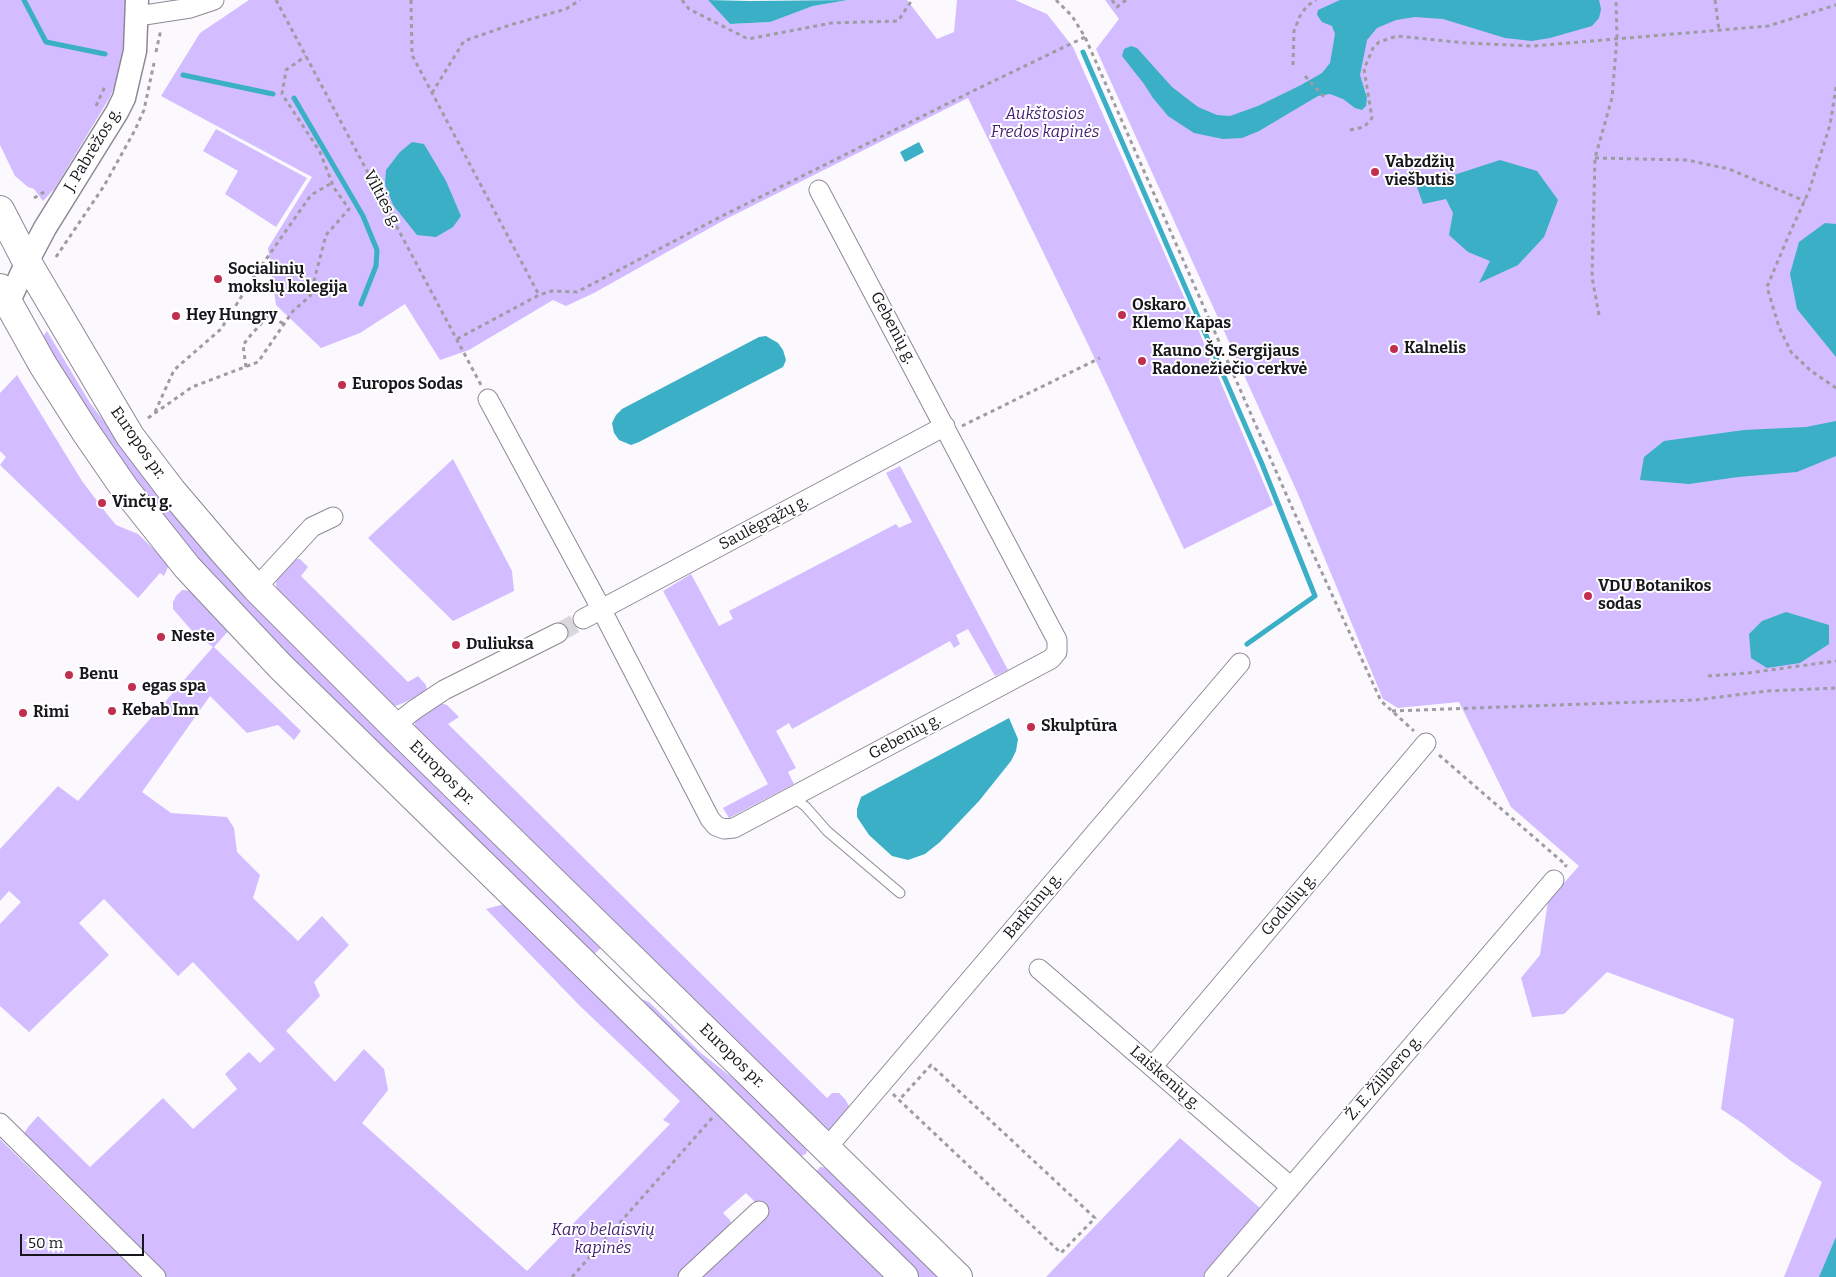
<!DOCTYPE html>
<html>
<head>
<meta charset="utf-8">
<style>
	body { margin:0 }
	#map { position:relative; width:1836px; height:1277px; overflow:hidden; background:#fbf9fe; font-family:Bitter,serif }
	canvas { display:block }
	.scale { position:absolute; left:20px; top:1234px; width:124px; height:22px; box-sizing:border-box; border:2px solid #18171b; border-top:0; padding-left:6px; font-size:15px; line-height:18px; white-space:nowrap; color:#18171b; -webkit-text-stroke:4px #fff; paint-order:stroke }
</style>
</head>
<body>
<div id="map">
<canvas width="1836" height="1277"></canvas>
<div class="scale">50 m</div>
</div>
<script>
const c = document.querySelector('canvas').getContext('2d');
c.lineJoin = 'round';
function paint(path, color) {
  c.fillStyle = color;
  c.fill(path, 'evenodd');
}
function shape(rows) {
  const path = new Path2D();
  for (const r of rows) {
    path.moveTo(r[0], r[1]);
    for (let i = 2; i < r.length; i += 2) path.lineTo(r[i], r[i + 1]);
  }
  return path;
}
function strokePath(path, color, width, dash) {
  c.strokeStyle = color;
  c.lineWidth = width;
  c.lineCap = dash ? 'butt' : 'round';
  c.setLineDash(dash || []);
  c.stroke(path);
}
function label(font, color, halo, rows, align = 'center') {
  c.font = font + ' Bitter,serif';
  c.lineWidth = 4;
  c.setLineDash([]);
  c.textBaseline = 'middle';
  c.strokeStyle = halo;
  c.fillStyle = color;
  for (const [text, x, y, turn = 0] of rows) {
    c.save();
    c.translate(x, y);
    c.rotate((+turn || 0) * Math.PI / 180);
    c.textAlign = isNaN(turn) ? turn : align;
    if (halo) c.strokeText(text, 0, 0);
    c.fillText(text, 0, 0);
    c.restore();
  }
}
paint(shape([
	[0,0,126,0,126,15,121,66,117,81,110,97,55,188,43,201,34,189,28,187,15,176,0,145],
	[249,0,708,0,730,24,769,22,813,6,848,0,907,0,937,39,954,32,957,0,1015,0,1047,14,1073,47,1195,322,1273,505,1184,549,1086,340,968,98,726,219,594,293,566,306,553,300,469,350,440,360,405,304,360,333,321,348,276,305,268,248,312,177,161,96,200,33],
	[1105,0,1836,0,1836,1277,1784,1277,1822,1182,1791,1161,1742,1123,1721,1109,1734,1019,1607,972,1564,1014,1532,1017,1521,978,1540,955,1548,901,1579,866,1511,807,1459,702,1398,708,1383,699,1298,494,1096,49,1119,19],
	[216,129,307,178,276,227,225,194,238,171,203,151],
	[47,331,90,403,119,441,604,945,591,957,240,612,114,452,42,338],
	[17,375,82,481,107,514,116,525,138,534,165,560,169,565,164,576,160,573,138,598,0,465,6,457,0,451,0,393],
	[453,459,512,571,514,591,453,621,368,538],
	[900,466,1008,670,995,676,968,629,956,635,960,644,954,648,950,641,792,729,789,723,776,731,796,768,788,772,794,784,729,818,723,808,768,784,663,591,691,574,719,626,733,619,729,611,896,524,899,528,912,522,886,473],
	[294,559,300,559,308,567,301,576,408,682,418,676,426,685,427,690,423,694,396,706,388,704,277,596,276,581],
	[182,590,194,591,230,629,214,647,301,731,294,740,278,725,247,733,210,696,142,792,171,813,227,817,234,828,237,852,260,875,253,898,298,941,322,916,349,945,314,982,320,996,286,1031,335,1082,364,1049,384,1069,388,1090,362,1123,527,1271,670,1124,663,1120,680,1101,580,1006,486,909,508,903,888,1277,701,1277,768,1215,746,1193,723,1213,730,1220,732,1227,679,1277,165,1277,22,1137,28,1127,38,1116,90,1167,163,1098,193,1129,237,1089,225,1074,249,1052,260,1063,275,1049,193,962,178,976,104,899,79,923,109,955,29,1032,0,1006,0,924,21,902,9,891,0,901,0,849,58,786,78,801,213,647,193,632,173,609,173,602,176,596],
	[440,703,447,705,459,717,448,724,827,1098,832,1093,839,1093,845,1099,849,1106,848,1114,837,1126,828,1130,821,1128,414,727,416,720],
	[641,999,649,1002,701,1053,767,1105,808,1145,806,1154,798,1157,640,1001],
	[1180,1138,1268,1215,1214,1277,1046,1277],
	[0,1139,141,1277,0,1277],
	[820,1167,830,1168,942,1277,917,1277,816,1172]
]), '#d3bcff');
paint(shape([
	[708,0,750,1,848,0,813,6,770,22,730,24],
	[1340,0,1599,0,1601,9,1599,18,1592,26,1550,38,1532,41,1505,38,1443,19,1415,17,1396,20,1377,28,1367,40,1360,75,1367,98,1366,106,1362,110,1355,108,1343,99,1330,94,1318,96,1259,131,1242,138,1223,139,1194,133,1168,116,1153,98,1144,84,1122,56,1124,49,1131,46,1137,48,1172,87,1198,107,1217,115,1230,116,1258,106,1301,85,1322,73,1330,63,1335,34,1332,26,1322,22,1317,15,1318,10],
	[412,142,424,144,446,181,461,216,453,227,436,237,417,235,393,205,385,184,386,170,400,152],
	[919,142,924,152,905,162,900,152],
	[1500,160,1537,171,1558,200,1544,237,1518,265,1479,283,1490,261,1468,252,1449,235,1453,213,1446,199,1423,204,1417,187],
	[1825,223,1836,224,1836,357,1797,309,1790,274,1799,242],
	[766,336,778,343,783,350,786,360,783,367,639,442,631,445,619,440,614,433,612,423,616,415,622,409,759,337],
	[1836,421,1836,456,1797,472,1738,477,1689,484,1640,480,1644,457,1664,441,1744,430,1806,427],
	[1786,612,1829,625,1829,644,1800,663,1767,668,1751,658,1749,634,1762,621],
	[1009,718,1018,739,1016,751,1011,761,979,801,940,842,925,854,908,860,892,856,869,835,857,817,857,809,861,797],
	[1836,1237,1836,1277,1819,1277]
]), '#3aafc6');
strokePath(shape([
	[24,0,46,42,105,54],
	[1083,52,1262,464,1315,596,1247,644],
	[183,75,273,94],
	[294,98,363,216,377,250,376,266,361,304]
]), '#3aafc6', 5);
strokePath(shape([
	[558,633,583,619]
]), '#d9d7dc', 19, [19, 9]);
const service = shape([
	[793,797,806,807,827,831,900,893]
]);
const minor = shape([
	[138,16,190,8,214,0],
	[488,399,596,599,710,819,716,826,724,829,734,828,1051,659,1057,652,1057,640,819,190],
	[256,588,312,527,333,517],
	[583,619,945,426],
	[394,726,414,710,444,690,558,633],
	[1039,969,1291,1187],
	[1152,1067,1426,743],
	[0,1123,156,1277],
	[826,1149,1240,663],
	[688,1277,759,1211],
	[1214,1277,1554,880]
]);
const tertiary = shape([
	[8,303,27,262,45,228,117,112,124,98,135,51,137,0]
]);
const primary = shape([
	[0,210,27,262,130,436,172,491,223,551,256,588,394,726,958,1277],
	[0,288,43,365,85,431,125,489,187,567,280,666,904,1277]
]);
strokePath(service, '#8c8993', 11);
strokePath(minor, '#8c8993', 21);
strokePath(tertiary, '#8c8993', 25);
strokePath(primary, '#8c8993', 30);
strokePath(shape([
	[276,0,481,385],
	[411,0,412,55,539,295],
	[682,0,689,9,748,39,831,23,898,21,912,0],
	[1056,0,1072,16,1085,37,1294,512,1381,701,1414,731],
	[1112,0,1117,7,1126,0],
	[1715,0,1719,30],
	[156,52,161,29],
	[1293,65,1294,31,1300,16,1307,6,1316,0],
	[1305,76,1326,99],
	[1836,87,1830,125,1809,191,1788,237,1767,287,1779,327,1791,352,1811,371,1836,388],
	[432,93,464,41,510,25,566,9,580,0],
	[96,106,106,84],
	[1350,130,1364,127,1372,118,1364,69,1373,48,1379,42,1397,36,1466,43,1533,46,1768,26,1836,5],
	[1595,158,1687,160,1729,169,1805,201],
	[34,198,44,192],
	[56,257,104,186,135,130,144,110,154,63],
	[1599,315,1592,277,1595,158,1612,98,1617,38,1616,0],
	[457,339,539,295,552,291,577,292,722,216,975,90,1085,37],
	[246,367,243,345,250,336,266,318,273,318,284,324],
	[155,412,174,370,221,329,255,275,311,195,332,183],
	[148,418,192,387,258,362,293,311,310,296,326,235,349,209,334,188,320,152,282,94,286,70,306,56],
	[962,426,1100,358],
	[1708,676,1748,673,1836,661],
	[1392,711,1695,700,1767,691,1836,688],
	[1439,755,1566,865,1565,867],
	[893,1094,899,1100,1061,1253,1095,1218,931,1065,899,1100],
	[572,1277,712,1118]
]), '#9e9ca1', 3, [4, 4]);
strokePath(service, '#fff', 9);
strokePath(minor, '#fff', 19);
strokePath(tertiary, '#fff', 22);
strokePath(primary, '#fff', 28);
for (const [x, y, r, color] of [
	[1375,172,5,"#c02f4f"],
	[218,279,5,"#c02f4f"],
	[1122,315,5,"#c02f4f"],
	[176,316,5,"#c02f4f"],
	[1394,349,5,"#c02f4f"],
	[1142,361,5,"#c02f4f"],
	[342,385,5,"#c02f4f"],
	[102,503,5,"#c02f4f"],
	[1588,596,5,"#c02f4f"],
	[161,637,5,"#c02f4f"],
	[456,645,5,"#c02f4f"],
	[69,675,5,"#c02f4f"],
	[132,687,5,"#c02f4f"],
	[112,711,5,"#c02f4f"],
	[23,713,5,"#c02f4f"],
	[1031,727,5,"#c02f4f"]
]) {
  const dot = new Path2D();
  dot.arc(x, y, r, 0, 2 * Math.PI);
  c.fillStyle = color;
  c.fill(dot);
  strokePath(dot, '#fff', 2);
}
label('italic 16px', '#441e71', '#fff', [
	["Aukštosios",1045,115],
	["Fredos kapinės",1045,133],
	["Karo belaisvių",603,1231],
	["kapinės",603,1249]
]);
label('16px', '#18171b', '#fff', [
	["J. Pabrėžos g.",93,150,-59],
	["Vilties g.",382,199,62],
	["Gebenių g.",893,328,62],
	["Europos pr.",138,443,55],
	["Saulėgrąžų g.",764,523,-28],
	["Gebenių g.",905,737,-28],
	["Europos pr.",442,773,44],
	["Godulių g.",1289,905,-50],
	["Barkūnų g.",1033,906,-50],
	["Europos pr.",732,1056,44],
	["Laiškenių g.",1165,1078,41],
	["Ž. E. Žilibero g.",1384,1078,-49]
]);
label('bold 16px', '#18171b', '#fff', [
	["Vabzdžių",1385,163],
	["viešbutis",1385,181],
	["Socialinių",228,270],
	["mokslų kolegija",228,288],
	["Oskaro",1132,306],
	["Klemo Kapas",1132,324],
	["Hey Hungry",186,316],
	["Kalnelis",1404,349],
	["Kauno Šv. Sergijaus",1152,352],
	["Radonežiečio cerkvė",1152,370],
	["Europos Sodas",352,385],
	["Vinčų g.",112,503],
	["VDU Botanikos",1598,587],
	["sodas",1598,605],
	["Neste",171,637],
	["Duliuksa",466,645],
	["Benu",79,675],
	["egas spa",142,687],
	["Kebab Inn",122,711],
	["Rimi",33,713],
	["Skulptūra",1041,727]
], 'left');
</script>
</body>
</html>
